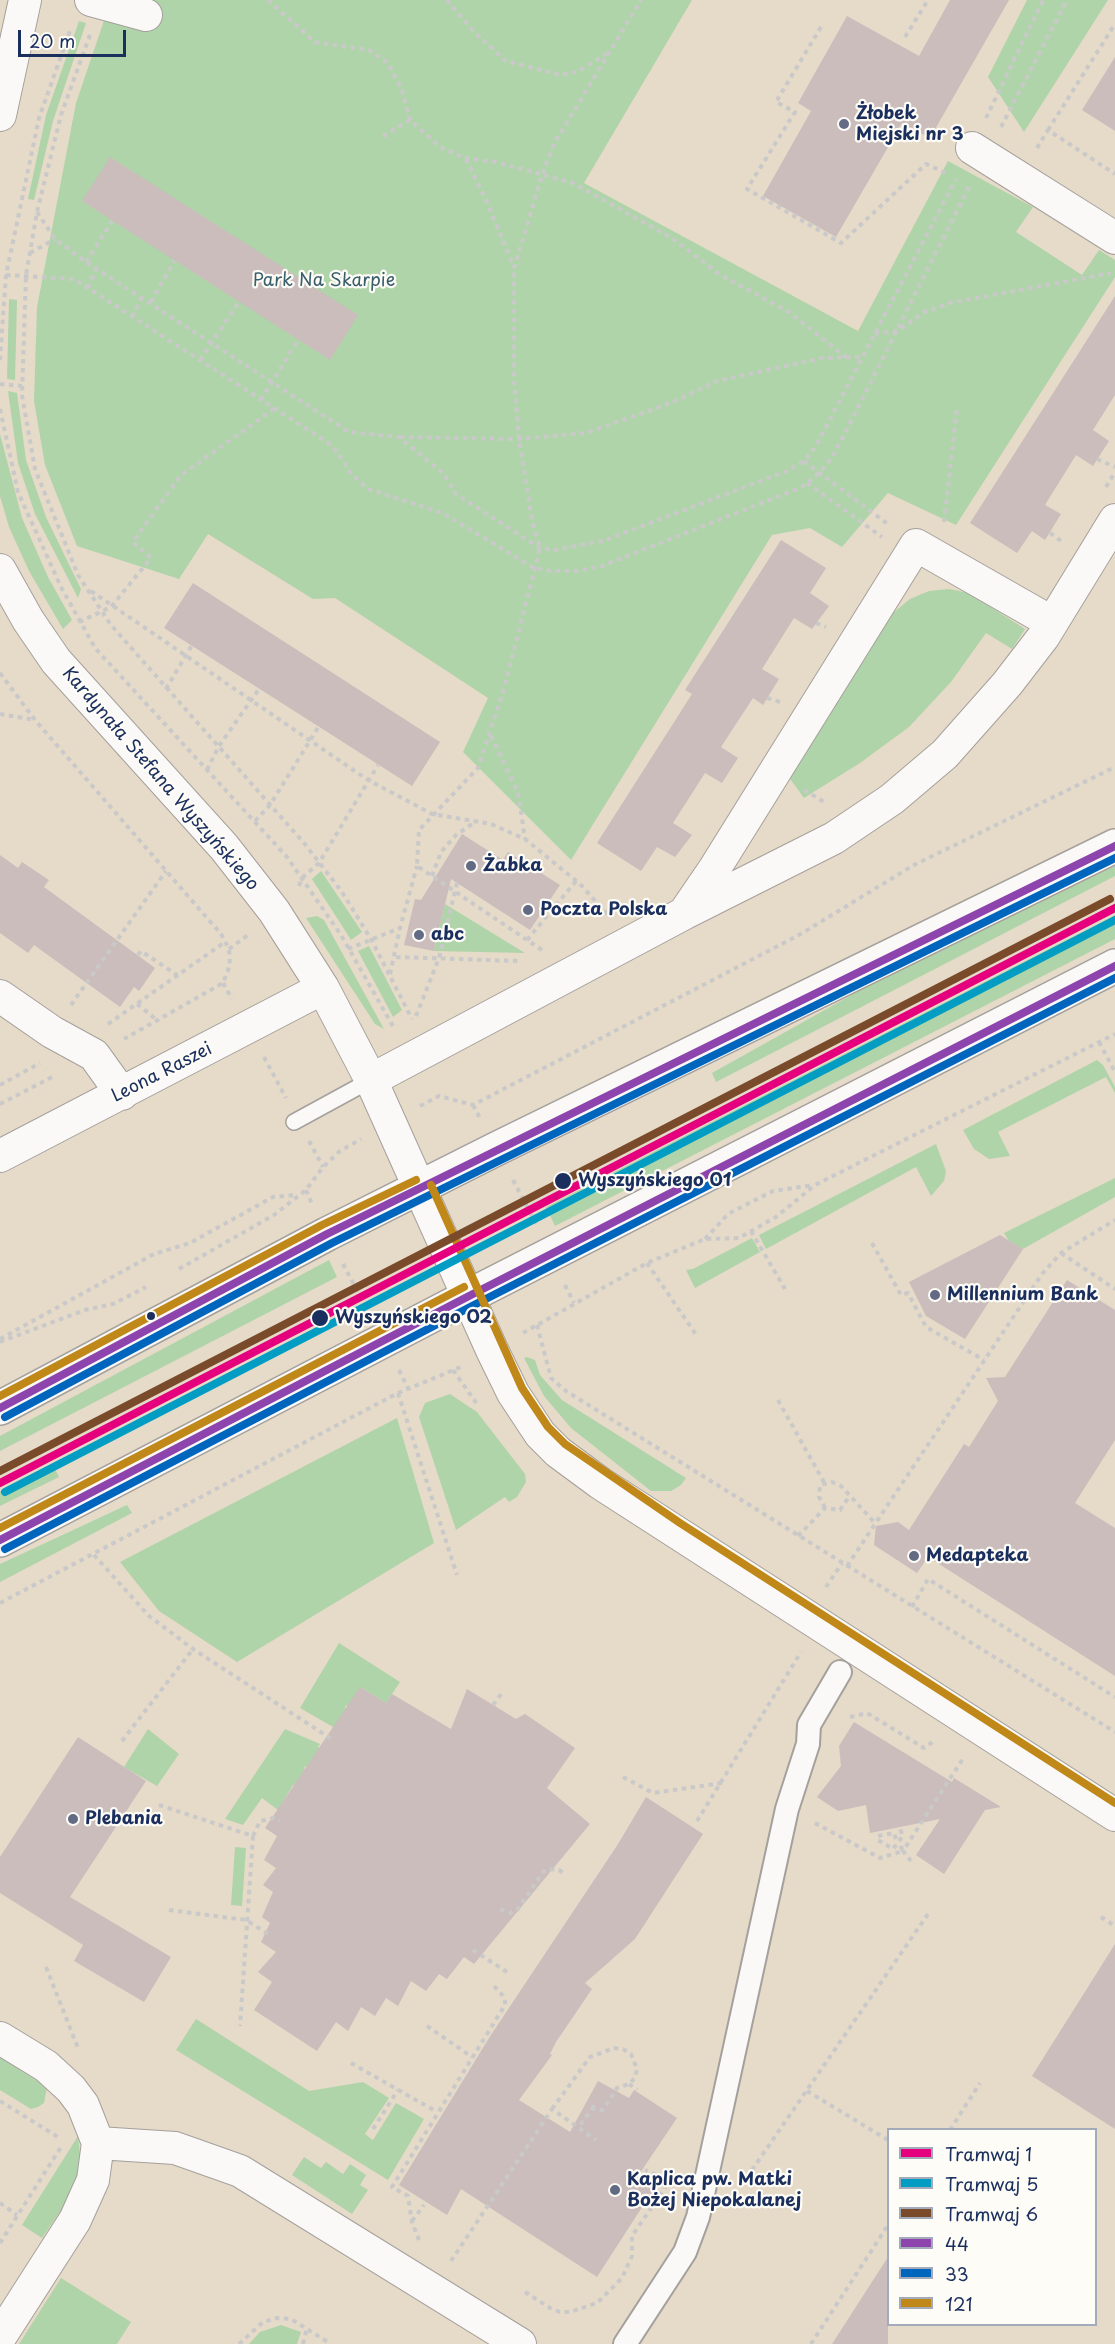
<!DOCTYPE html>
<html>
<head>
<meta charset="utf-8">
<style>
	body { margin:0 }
	#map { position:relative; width:1115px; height:2344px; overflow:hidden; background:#e6dac9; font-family:"Playpen Sans",sans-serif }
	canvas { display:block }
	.legend { position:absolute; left:887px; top:2128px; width:210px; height:198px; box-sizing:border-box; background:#fdfcf7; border:2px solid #a3aaba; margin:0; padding:8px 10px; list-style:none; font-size:18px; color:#1b2f5e }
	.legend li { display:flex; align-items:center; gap:12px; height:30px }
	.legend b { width:30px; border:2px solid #a3aaba }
	.scale { position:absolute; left:18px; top:30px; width:108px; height:27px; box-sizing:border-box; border:3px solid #1b2f5e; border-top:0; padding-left:8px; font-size:18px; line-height:21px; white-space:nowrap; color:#1b2f5e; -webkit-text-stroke:4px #fdfcf7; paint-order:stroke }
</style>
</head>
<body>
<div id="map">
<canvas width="1115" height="2344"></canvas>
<ul class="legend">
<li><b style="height:8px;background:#e5007d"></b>Tramwaj 1</li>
<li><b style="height:8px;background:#039dc3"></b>Tramwaj 5</li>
<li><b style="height:8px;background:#7a4b2a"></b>Tramwaj 6</li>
<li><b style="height:8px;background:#8e44ad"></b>44</li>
<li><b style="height:8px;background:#0065bd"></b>33</li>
<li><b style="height:8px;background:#c08818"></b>121</li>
</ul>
<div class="scale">20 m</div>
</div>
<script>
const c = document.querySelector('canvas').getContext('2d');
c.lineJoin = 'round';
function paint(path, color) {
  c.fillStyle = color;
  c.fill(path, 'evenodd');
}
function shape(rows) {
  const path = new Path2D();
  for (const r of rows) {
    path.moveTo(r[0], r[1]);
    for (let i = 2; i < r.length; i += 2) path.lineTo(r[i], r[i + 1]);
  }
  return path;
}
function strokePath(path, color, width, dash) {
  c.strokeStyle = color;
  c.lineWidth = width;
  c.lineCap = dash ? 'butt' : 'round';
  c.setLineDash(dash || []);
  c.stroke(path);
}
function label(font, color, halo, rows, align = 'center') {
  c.font = font + ' "Playpen Sans",sans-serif';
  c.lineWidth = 4.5;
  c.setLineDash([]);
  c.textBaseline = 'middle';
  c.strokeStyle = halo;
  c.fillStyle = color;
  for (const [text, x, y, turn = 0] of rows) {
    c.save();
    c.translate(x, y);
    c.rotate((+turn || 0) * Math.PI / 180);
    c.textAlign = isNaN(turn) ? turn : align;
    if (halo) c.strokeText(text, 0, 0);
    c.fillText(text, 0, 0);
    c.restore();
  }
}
paint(shape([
	[111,0,692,0,584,183,858,331,948,161,1033,207,1016,232,1082,275,1099,250,1115,260,1115,277,956,525,888,493,842,547,810,528,772,535,571,860,463,752,488,698,335,598,313,599,208,534,179,579,77,546,45,465,34,401,37,307,76,103],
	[1027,0,1108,0,1024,132,988,77],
	[79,21,86,23,53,121,34,200,28,199,46,115],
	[9,299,17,300,15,380,7,379],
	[8,391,17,393,26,460,46,517,81,589,78,598,35,514,18,463],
	[0,434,22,518,48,577,72,620,63,629,29,571,9,527,0,496],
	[949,589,969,593,1025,629,1012,649,986,633,951,682,909,727,860,763,804,798,788,776,893,613,910,599,929,591],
	[1115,866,1115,876,716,1082,712,1073,873,983],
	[321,871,362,932,351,940,312,879],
	[445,904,525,953,434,951],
	[1115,915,1115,939,555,1226,546,1207],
	[317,916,324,920,384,1029,375,1024,306,918],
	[369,946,402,1010,393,1017,358,951],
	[1097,1060,1103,1065,1115,1087,1115,1093,1106,1077,998,1132,1010,1156,989,1159,974,1149,963,1130],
	[936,1144,946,1171,944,1181,931,1196,916,1167,766,1249,759,1235],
	[1115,1178,1115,1197,1023,1249,1009,1241,1004,1233],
	[752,1238,760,1252,695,1288,686,1270,693,1269],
	[329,1260,337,1277,0,1451,0,1436],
	[527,1357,535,1360,540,1375,562,1400,686,1478,681,1485,671,1491,651,1491,571,1428,544,1396,524,1358],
	[450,1394,477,1412,525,1474,526,1482,517,1497,509,1502,505,1497,456,1530,419,1417,425,1403],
	[397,1418,434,1543,237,1662,159,1611,120,1562],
	[53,1465,59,1477,0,1506,0,1492],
	[127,1505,132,1513,0,1582,0,1564],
	[339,1643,400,1682,386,1703,360,1687,354,1710,346,1705,345,1708,352,1712,340,1731,300,1708],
	[148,1729,179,1754,157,1786,124,1767],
	[285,1729,320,1744,318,1747,325,1752,313,1771,305,1766,304,1770,311,1774,301,1789,293,1785,278,1810,262,1798,243,1825,225,1819],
	[235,1847,246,1848,242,1906,231,1905],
	[196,2019,309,2091,363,2082,389,2098,365,2134,373,2140,396,2103,424,2119,388,2180,176,2050],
	[0,2057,47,2087,44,2103,38,2107,31,2109,0,2090],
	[78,2136,81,2163,74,2191,42,2238,22,2225],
	[304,2157,321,2168,326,2162,343,2174,350,2164,366,2175,360,2185,368,2190,352,2214,292,2175],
	[61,2278,131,2322,117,2344,19,2344],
	[281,2325,301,2332,297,2344,249,2344,260,2332]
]), '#b0d4a9');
paint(shape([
	[950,0,1009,0,930,138,902,123,836,237,763,196,811,111,798,103,847,16,919,56],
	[1115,57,1115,131,1082,110],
	[110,157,358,315,330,360,82,201],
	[1115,296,1115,395,1093,430,1109,441,1093,466,1076,455,1045,505,1061,514,1045,540,1032,531,1017,553,970,523],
	[781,540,826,568,810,593,829,606,812,629,794,618,762,669,779,679,763,705,753,698,721,747,738,758,722,783,705,773,673,823,692,835,675,857,657,847,641,871,597,843,692,694,685,690],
	[193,583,440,742,412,786,164,628],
	[462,834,503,860,508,852,560,885,530,930,451,879,434,951,404,945,415,899,421,900],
	[0,855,18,868,22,862,49,880,44,887,155,968,139,991,134,987,120,1007,34,945,28,953,0,933],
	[1000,1235,1023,1249,965,1339,926,1316,909,1282],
	[1067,1280,1115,1310,1115,1440,1075,1503,1115,1528,1115,1676,928,1557,917,1573,874,1545,876,1526,898,1522,909,1530,964,1444,969,1447,998,1401,986,1378,1005,1377],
	[360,1687,386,1703,392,1694,451,1729,467,1689,516,1719,525,1714,575,1748,547,1788,590,1824,474,1964,464,1957,447,1979,439,1974,426,1991,411,1981,398,2006,386,1998,375,2016,361,2007,348,2031,336,2022,317,2051,254,2010,272,1982,258,1972,276,1952,261,1942,270,1923,262,1917,273,1892,263,1885,276,1868,264,1860,277,1836,265,1828],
	[854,1722,952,1782,954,1778,1001,1807,985,1810,944,1874,916,1855,940,1819,870,1833,866,1805,838,1811,817,1797,841,1766,839,1746],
	[78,1737,146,1781,70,1897,171,1957,144,2002,74,1961,83,1945,0,1893,0,1857],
	[646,1797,703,1834,635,1939,585,1983,592,1989,556,2042,550,2054,552,2055,519,2100,570,2132,598,2081,629,2098,634,2090,677,2118,638,2176,655,2187,597,2277,461,2189,447,2215,399,2185,489,2038,618,1844],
	[1115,1944,1115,2129,1032,2076],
	[888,2257,888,2344,832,2344]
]), '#cabdbc');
const service = shape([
	[294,1122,371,1080]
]);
const pedestrian = shape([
	[625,2344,685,2252,698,2217,787,1809,808,1744,809,1725,840,1672]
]);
const minor = shape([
	[91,0,146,15],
	[0,115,25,0],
	[972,148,1115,238],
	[0,570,28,620,56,661,224,847,274,911,323,988,371,1080,492,1350,513,1393,540,1434,558,1452,600,1483,1115,1815],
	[687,909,715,868,916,545,1051,622],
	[0,996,52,1032,94,1055,122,1094],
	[371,1080,685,913,834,838,892,799,945,754,1007,684,1044,636,1115,520],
	[0,1156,323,988],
	[0,2038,46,2066,71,2089,83,2105,98,2143,93,2180,75,2220,0,2337],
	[98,2143,175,2148,240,2171,520,2344]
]);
const tertiary = shape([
	[0,1408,327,1234,496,1149,1115,846],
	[0,1540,469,1296,1115,966]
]);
strokePath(service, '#a4a09c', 18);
strokePath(pedestrian, '#a4a09c', 26);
strokePath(minor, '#a4a09c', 34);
strokePath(tertiary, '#a4a09c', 36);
strokePath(shape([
	[268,0,315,42,369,50,388,63,402,90,410,120,440,147,465,158,496,162,573,183,672,238,719,274,789,312,846,357],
	[447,0,474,32,506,61,560,75,577,72,608,53],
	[821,27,776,102,795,112,747,189,841,243,926,164,948,174],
	[90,35,61,115,37,212,26,275,22,395,35,469,78,575,111,625,304,843,342,892,371,939,412,1019],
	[905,37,928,0],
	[986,118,1043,0],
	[1001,127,1067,0],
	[1048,130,1115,24],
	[383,136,410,120],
	[1037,148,1048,130,1115,174],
	[466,159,487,202,514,267],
	[37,212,55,239,86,262,349,432,399,437,444,474,456,494,540,548,555,550,603,541,787,471,804,461,816,446,956,179],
	[30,253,55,239],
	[86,262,112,221],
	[6,275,74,279,327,442,338,453,351,474,368,489,443,513,534,568,550,571,577,571,602,566,802,487,819,473,831,459,843,437,969,187],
	[88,288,96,269],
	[151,302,174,261],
	[132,317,142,297],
	[875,334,897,331,925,312,950,303,1111,273],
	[0,360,6,275,39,118,71,28],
	[200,360,239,302],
	[0,384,22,386],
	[261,400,298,340],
	[0,409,18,492,61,587,95,648,287,857,341,935,394,1028],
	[400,437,519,439,586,433,671,403,717,381,823,358,862,357],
	[1097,459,1115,467],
	[804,461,889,525],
	[807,483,882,537],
	[1106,487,1115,472],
	[944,522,957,408],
	[1050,533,1061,541],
	[91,591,368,780,432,814,491,824,525,839,580,884,609,916],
	[79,622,111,607,151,558,133,542,180,476,275,408],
	[816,623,826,627],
	[0,673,35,720,221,934,229,949,230,965,223,983,124,1039],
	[166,689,192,645],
	[767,698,780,702],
	[0,714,35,720],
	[491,736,518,792,525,839],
	[207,770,219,746,259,689],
	[804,790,826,803],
	[255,821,270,805,319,726],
	[432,876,441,852,456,835,475,822],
	[299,886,302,878,319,863,378,765],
	[527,940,576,881],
	[229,949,248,935],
	[348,949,400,928,417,866],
	[542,950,417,866,419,830,478,768,504,689,540,548,532,520,519,439,514,380,514,269,542,175,554,144,641,0],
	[138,955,141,951,177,975],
	[396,957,518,961],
	[390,974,400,928],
	[223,983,232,999],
	[137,1004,157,1020],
	[71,1005,166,871],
	[416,1016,439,958,457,883],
	[108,1024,225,942],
	[1099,1042,1115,1072],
	[264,1057,286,1098],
	[0,1085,40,1063],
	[0,1104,56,1075],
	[473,1105,480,1118],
	[420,1106,439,1096,473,1105,799,935,914,865,1115,767],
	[309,1141,323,1167],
	[513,1180,536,1224],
	[306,1190,312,1204],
	[751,1231,785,1289],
	[705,1239,728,1214,773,1191,814,1185],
	[872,1243,901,1295,908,1293,926,1327,984,1360],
	[1061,1253,1115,1289],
	[647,1263,697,1336],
	[343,1264,368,1311],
	[179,1269,274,1215,306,1190,323,1167,340,1151,361,1139],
	[565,1285,574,1303],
	[537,1325,551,1378,566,1391,1115,1732],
	[523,1333,647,1263,705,1239,739,1238,776,1217,815,1185,1115,1034],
	[0,1339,154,1254,190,1243,273,1197,297,1195],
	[0,1342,85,1310,113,1304,146,1287],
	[399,1370,408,1388],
	[453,1370,477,1404],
	[398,1393,457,1575],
	[778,1400,825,1484],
	[825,1508,819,1497,820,1485,832,1482,841,1486,875,1523],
	[798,1536,825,1508,840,1510,849,1497],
	[94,1555,149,1616,193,1649,333,1740],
	[847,1566,1042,1274,1061,1253,1115,1220],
	[826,1587,842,1563],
	[0,1603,398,1393,461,1367],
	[912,1607,928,1579,1115,1697],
	[493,1705,502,1693],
	[850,1717,867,1713,924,1748,935,1740],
	[122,1741,193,1649],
	[623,1777,653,1793,722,1783],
	[159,1805,253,1836,240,2026],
	[697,1821,801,1652],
	[815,1823,880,1858,903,1851,900,1845],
	[253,1836,260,1821,274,1818,280,1821],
	[896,1839,894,1833,878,1836,878,1840,893,1849,903,1836,900,1829],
	[911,1861,903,1851,964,1757],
	[500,1909,511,1913,517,1910,543,1872,549,1869,559,1870,566,1875],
	[169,1910,246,1920,268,1934],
	[1101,1917,1115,1926],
	[473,1950,507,1972],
	[46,1967,78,2048],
	[427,2026,472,2057],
	[351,2063,437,2112],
	[629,2084,637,2090],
	[807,2091,888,2140],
	[0,2101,58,2137],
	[552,2109,590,2057,614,2048,623,2049,631,2054,637,2069,635,2078,629,2084,617,2088,603,2110,592,2109,578,2128],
	[592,2109,596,2103],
	[373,2129,398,2090],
	[950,2130,980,2083],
	[752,2170,928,1914],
	[0,2203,17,2215],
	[412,2221,424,2205],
	[419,2240,412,2222,408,2196,392,2187,505,2005,505,1998,494,1986],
	[0,2243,61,2147],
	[451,2261,552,2109,596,2140],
	[525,2292,550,2308,560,2312,570,2312,597,2303,622,2278,632,2256,632,2236,665,2188,661,2177,645,2170],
	[239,2344,263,2322,277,2318,291,2319,331,2344],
	[303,2344,307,2328],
	[811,2344,888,2225]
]), '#cac9c9', 4, [4.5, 4.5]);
strokePath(service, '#fbf9f7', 15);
strokePath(pedestrian, '#fbf9f7', 22);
strokePath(minor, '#fbf9f7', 32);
strokePath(tertiary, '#fbf9f7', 33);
strokePath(shape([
	[0,1408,327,1234,1115,846],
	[0,1540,469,1296,1115,966]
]), '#8e44ad', 8);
strokePath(shape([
	[5,1417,332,1243,1115,858],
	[5,1549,474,1305,1115,978]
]), '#0065bd', 8);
strokePath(shape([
	[431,1185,522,1388,548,1427,565,1444,680,1523,1115,1803],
	[0,1396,322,1225,416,1180],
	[0,1528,464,1287]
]), '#c08818', 8);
strokePath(shape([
	[0,1483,1115,908]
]), '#e5007d', 8);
strokePath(shape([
	[5,1492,1115,920]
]), '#039dc3', 8);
strokePath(shape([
	[0,1471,1110,899]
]), '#7a4b2a', 8);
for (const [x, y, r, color] of [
	[844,124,6,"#626b83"],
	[471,866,6,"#626b83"],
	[528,910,6,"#626b83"],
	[419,935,6,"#626b83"],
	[563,1181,9,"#1b2f5e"],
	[935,1295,6,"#626b83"],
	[151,1316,5,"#1b2f5e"],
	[320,1318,9,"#1b2f5e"],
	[914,1556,6,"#626b83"],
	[73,1819,6,"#626b83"],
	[615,2190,6,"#626b83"]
]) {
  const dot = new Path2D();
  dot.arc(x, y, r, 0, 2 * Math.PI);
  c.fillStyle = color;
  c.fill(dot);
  strokePath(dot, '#fdfcf7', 2);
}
label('bold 18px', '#1b2f5e', '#fdfcf7', [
	["Żłobek",856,114],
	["Miejski nr 3",856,135],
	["Żabka",483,866],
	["Poczta Polska",540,910],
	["abc",431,935],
	["Millennium Bank",947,1295],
	["Medapteka",926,1556],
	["Plebania",85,1819],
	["Kaplica pw. Matki",627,2180],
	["Bożej Niepokalanej",627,2201]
], 'left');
label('18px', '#3a5f6c', '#fdfcf7', [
	["Park Na Skarpie",324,281]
]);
label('18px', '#1b2f5e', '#fdfcf7', [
	["Kardynała Stefana Wyszyńskiego",160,779,49],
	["Leona Raszei",162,1073,-27]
]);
label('bold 18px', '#1b2f5e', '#fdfcf7', [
	["Wyszyńskiego 01",578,1181],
	["Wyszyńskiego 02",335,1318]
], 'left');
</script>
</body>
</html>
